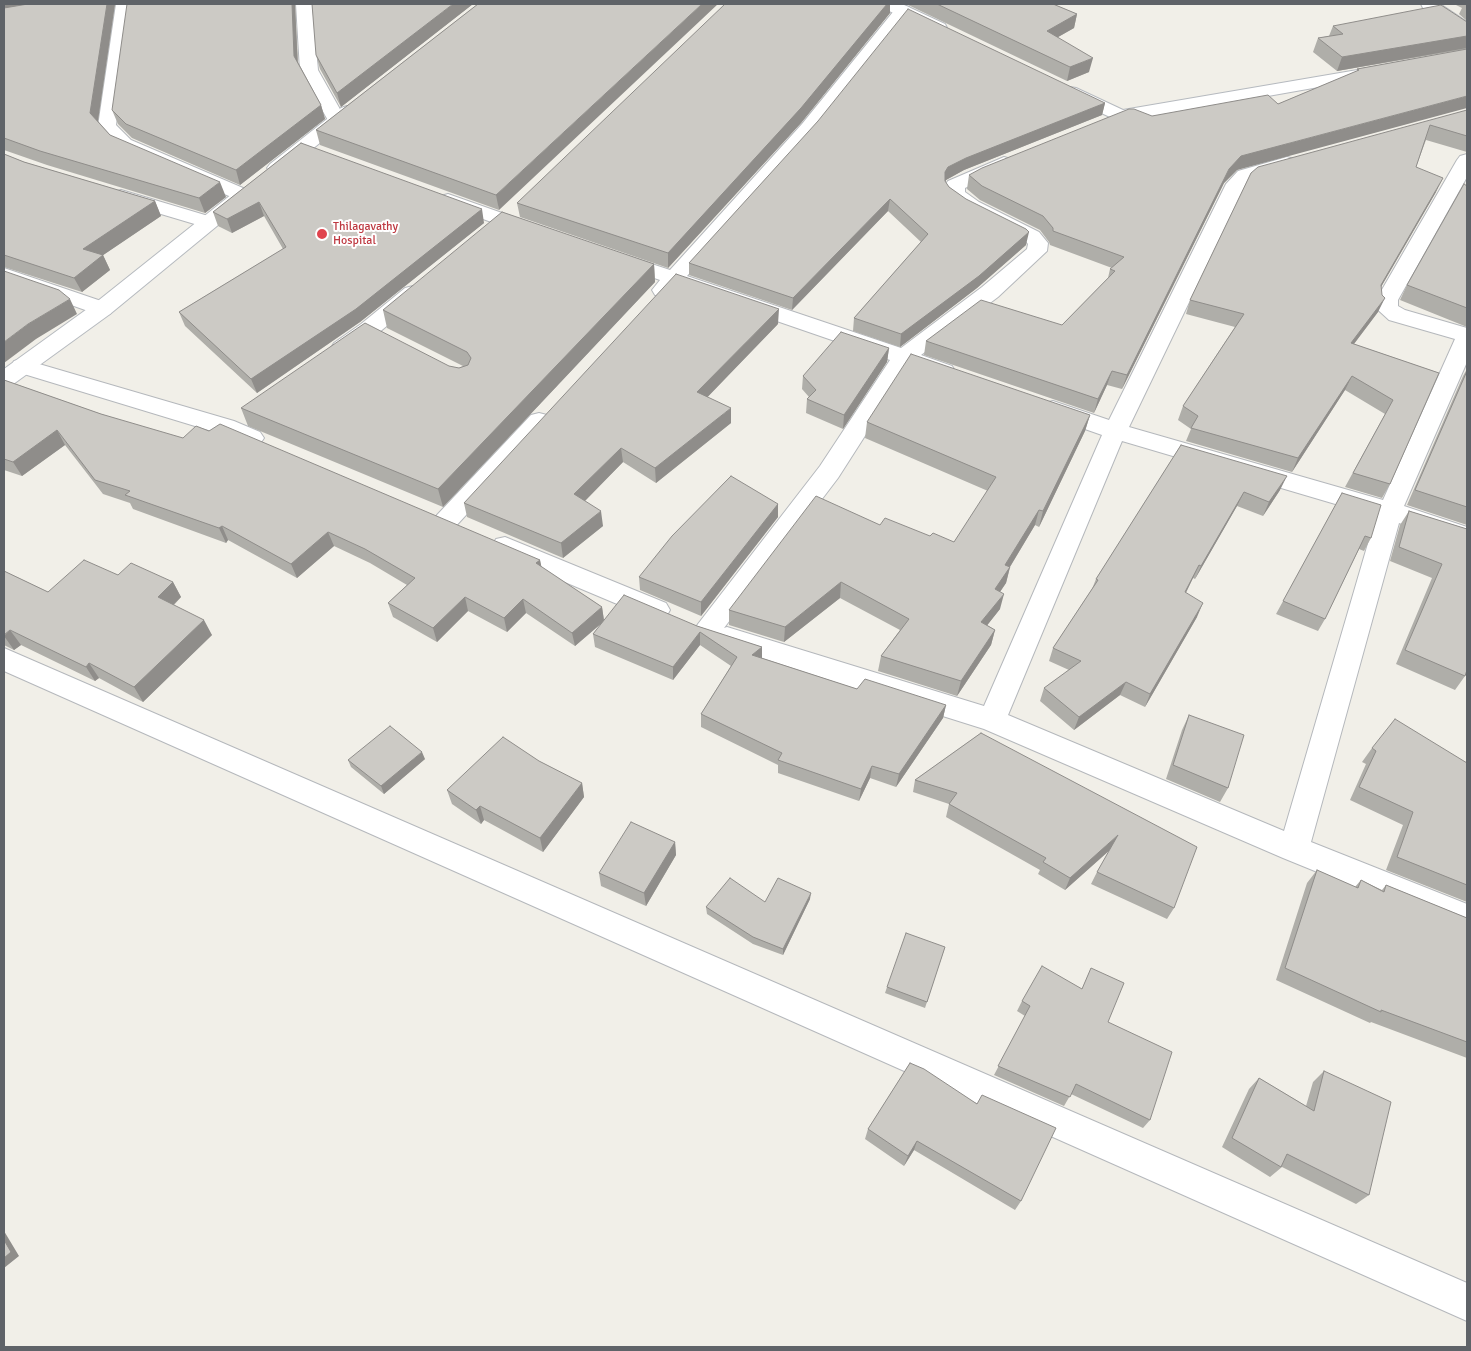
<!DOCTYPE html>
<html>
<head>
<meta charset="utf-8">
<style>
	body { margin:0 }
	#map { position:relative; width:1471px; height:1351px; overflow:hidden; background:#f1efe8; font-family:Signika,sans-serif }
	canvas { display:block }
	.frame { position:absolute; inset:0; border:5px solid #5f6368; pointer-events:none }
</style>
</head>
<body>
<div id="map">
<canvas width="1471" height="1351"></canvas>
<div class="frame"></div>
</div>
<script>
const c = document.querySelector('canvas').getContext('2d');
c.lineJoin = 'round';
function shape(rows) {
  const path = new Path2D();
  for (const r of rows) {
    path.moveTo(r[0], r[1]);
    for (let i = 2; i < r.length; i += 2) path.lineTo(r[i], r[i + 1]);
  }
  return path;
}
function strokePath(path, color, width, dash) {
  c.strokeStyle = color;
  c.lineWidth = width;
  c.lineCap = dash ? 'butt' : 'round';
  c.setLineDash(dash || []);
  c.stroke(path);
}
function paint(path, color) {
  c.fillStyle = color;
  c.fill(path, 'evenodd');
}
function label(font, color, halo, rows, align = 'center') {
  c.font = font + ' Signika,sans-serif';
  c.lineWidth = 4;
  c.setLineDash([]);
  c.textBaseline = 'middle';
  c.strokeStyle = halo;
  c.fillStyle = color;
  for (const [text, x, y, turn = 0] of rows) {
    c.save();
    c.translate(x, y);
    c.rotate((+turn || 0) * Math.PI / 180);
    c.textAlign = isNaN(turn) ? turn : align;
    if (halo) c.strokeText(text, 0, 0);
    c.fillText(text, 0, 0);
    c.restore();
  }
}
const street = shape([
	[116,4,132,4,116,125,131,140,250,191,253,195,250,199,243,201,236,199,117,148,98,126,116,4],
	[296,4,312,4,318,70,346,120,344,124,337,126,330,124,300,70,296,4],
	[1421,4,1440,4,1467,22,1467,35,1461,34,1423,8,1421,4],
	[903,6,909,7,911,11,816,132,687,276,901,348,982,287,1027,249,1028,244,1025,240,965,210,945,194,945,185,948,181,1004,157,1011,159,1014,163,1011,167,965,188,965,192,979,202,1039,232,1048,243,1047,251,998,297,921,355,952,366,955,371,952,376,944,378,909,367,838,478,724,628,727,627,984,706,1102,435,1045,415,1041,409,1045,403,1053,401,1109,420,1226,184,1238,171,1287,157,1294,159,1297,163,1294,167,1252,179,1245,186,1129,427,1383,500,1455,339,1389,320,1377,309,1376,300,1457,160,1460,156,1467,154,1467,177,1398,300,1398,306,1405,310,1467,328,1467,362,1404,506,1467,527,1467,545,1399,523,1311,842,1467,904,1467,933,1283,858,984,729,717,645,714,639,707,641,698,638,694,631,698,624,820,466,890,360,678,287,671,295,663,297,655,295,652,290,660,280,611,263,608,259,611,255,618,253,670,270,802,124,897,7,903,6],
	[1122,441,1376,516,1284,831,1008,715,1122,441],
	[121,190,215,218,218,222,215,226,208,228,114,200,111,196,114,192,121,190],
	[448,194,539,226,542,230,539,234,532,236,525,234,441,204,438,200,441,196,448,194],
	[4,268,110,304,113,309,110,314,102,316,4,281,4,268],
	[413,286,421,288,424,293,421,298,377,334,350,353,342,355,334,353,331,348,334,343,361,324,405,288,413,286],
	[22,359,234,421,260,432,264,438,260,444,252,446,218,433,14,371,11,366,14,361,22,359],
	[539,413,547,415,551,421,547,427,455,527,446,530,437,527,434,521,437,515,531,415,539,413],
	[505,537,666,603,670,610,666,617,657,620,648,617,496,553,492,546,496,539,505,537],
	[4,648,1467,1283,1467,1321,4,671,4,648]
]);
const secondary = shape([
	[881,4,902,4,945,24,947,28,945,32,933,32,883,8,881,4],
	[1375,67,1381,68,1384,72,1381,76,1121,122,1064,96,1061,92,1064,88,1070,87,1076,88,1123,110,1375,67],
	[347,106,353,108,356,112,353,116,284,172,277,174,270,172,267,168,270,164,341,108,347,106],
	[244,188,251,190,254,194,251,198,110,314,12,385,4,387,4,369,94,304,237,190,244,188]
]);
strokePath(street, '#b5b8bc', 2);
strokePath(secondary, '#b6babf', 2);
paint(street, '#fff');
paint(secondary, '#fff');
paint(shape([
	[4,4,115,4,98,121,110,135,226,197,205,213,47,165,4,150],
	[295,4,298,62,321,105,325,119,240,185,132,138,118,124,112,110],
	[473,4,341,107,320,69,316,55],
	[478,4,499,210,320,145,316,130],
	[906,4,1053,4,1077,14,1074,28,1058,37,1089,72,1067,81],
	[1454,4,1467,4,1467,21,1459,14,1462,8],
	[890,13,801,123,668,268,520,217,517,203],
	[1466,22,1467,22,1467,49,1337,71,1313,52,1318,38,1329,36,1333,26],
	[1467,49,1237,170,1224,183,1122,389,1107,385,1094,413,924,355,926,341,1062,325,1108,278,1110,269,1112,268,1050,245,1049,242,1040,230,980,200,967,189,969,175,1152,116,1278,104,1357,71,1357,69],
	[1105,103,1102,115,964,170,946,180,945,182,949,187,1026,245,977,288,900,347,853,331,854,318,921,242,888,211,792,310,689,275,689,263],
	[1467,110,1467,152,1426,140,1416,167,1436,192,1381,287,1378,312,1354,344,1439,373,1390,484,1382,498,1345,487,1385,414,1345,390,1292,472,1186,441,1191,429,1178,420,1183,406,1235,327,1186,314,1190,300,1251,173],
	[301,143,484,223,360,322,257,393,185,326,179,312,283,249,264,216,232,233,218,226,213,212],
	[4,154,24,162,155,201,161,216,103,255,110,270,82,292,4,267],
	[1467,186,1467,327,1400,300,1407,285],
	[654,264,655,282,443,507,248,426,241,408,449,366,459,368,463,366,387,328,383,310],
	[778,324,707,397,731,423,656,483,623,462,585,501,603,526,563,558,467,517,464,503],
	[889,348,887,362,843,429,806,413,807,399,809,397,802,389,803,376],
	[1467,369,1467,525,1407,505,1463,376],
	[4,380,101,414,540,560,541,567,602,607,604,620,697,626,762,647,762,658,857,689,946,705,943,718,896,787,870,778,859,801,778,773,778,765,701,727,701,714,731,666,700,645,673,680,595,647,593,634,602,623,575,646,526,613,507,632,468,611,437,642,393,617,388,603,407,585,370,563,334,546,297,578,228,540,226,543,133,509,130,503,103,494,65,445,22,476,4,470],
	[1090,415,1085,431,1039,527,1035,525,1010,567,1006,583,1000,592,1000,609,987,625,995,630,991,645,957,696,878,671,881,656,900,630,840,598,784,642,729,625,729,610,880,525,954,542,988,491,865,438,867,422],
	[1181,445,1280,490,1263,516,1237,506,1195,579,1193,578,1186,593,1197,617,1145,707,1120,695,1074,730,1040,701,1044,688,1069,670,1049,661,1053,648,1092,589,1096,579],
	[1342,493,1371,538,1364,551,1359,549,1325,619,1318,631,1276,614],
	[778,504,778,517,701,616,640,590,639,577],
	[1409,511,1467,529,1465,676,1455,690,1396,664,1432,578,1390,561,1400,525],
	[4,571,48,592,118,575,173,582,181,597,174,605,212,635,143,702,99,678,95,681,21,645,14,650,4,645],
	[1189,715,1228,788,1220,802,1166,779,1182,730],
	[981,733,1174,908,1167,919,1091,884,1097,872,1110,850,1065,890,1038,874,1040,870,946,817,949,804,913,792,915,780],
	[1372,748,1467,763,1467,902,1386,870,1403,825,1350,800,1366,764,1362,762],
	[425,759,384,794,351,767,348,760],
	[582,783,584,797,543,852,484,820,481,824,452,804,447,790],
	[675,842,676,855,646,906,601,886,599,873],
	[1317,870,1355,887,1361,880,1382,890,1386,885,1467,918,1467,1058,1371,1022,1370,1023,1276,980,1307,883],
	[810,899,783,955,753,944,707,914,706,907,765,902],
	[945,947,925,1008,885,993,887,987],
	[1091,968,1108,1022,1150,1120,1143,1128,1071,1094,1064,1106,994,1075,1025,1016,1017,1011,1022,1001,1082,989],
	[910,1063,1021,1201,1015,1210,914,1150,904,1166,865,1139,868,1129],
	[1324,1071,1369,1195,1356,1204,1282,1167,1270,1177,1222,1147,1249,1089,1259,1078,1306,1106,1313,1082]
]), '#afaea9');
paint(shape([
	[4,4,36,4,4,9],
	[107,4,115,4,97,127,90,113],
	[292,4,295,4,298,70,294,56],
	[453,4,473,4,341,107,337,93],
	[702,4,718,4,499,210,496,195],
	[887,4,890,4,890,13,801,123,668,268,668,253],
	[1077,14,1074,28,1044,45,1047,31],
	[1467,36,1467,48,1337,71,1342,57],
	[1093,58,1089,72,1067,81,1070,67],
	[1467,96,1467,108,1237,170,1224,183,1122,389,1127,375,1229,169,1241,156],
	[1105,103,1102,115,964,170,946,180,943,185,945,172,948,167,966,158],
	[321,105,325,119,240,185,236,170],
	[1443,178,1436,192,1374,299,1381,285],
	[220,182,226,197,205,213,199,198],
	[890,199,888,211,792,310,793,298],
	[155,201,161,216,90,264,83,249],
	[259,202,264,216,232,233,227,219],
	[482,209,484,223,360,322,257,393,251,379],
	[1029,232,1026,245,977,288,900,347,901,334],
	[103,255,110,270,82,292,74,278],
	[654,264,655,282,443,507,438,489],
	[1385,298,1378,312,1344,357,1351,343],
	[70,299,77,314,36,339,4,363,4,342,28,324],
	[779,309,778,324,698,407,697,392],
	[889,348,887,362,843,429,844,415],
	[1112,371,1107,385,1094,413,1098,399],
	[1352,376,1345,390,1292,472,1298,458],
	[731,408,731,423,656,483,655,468],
	[1090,415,1085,431,1039,527,1043,511],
	[57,430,65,445,22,476,13,462],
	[621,448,623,462,577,509,574,494],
	[1287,476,1280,490,1263,516,1269,502],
	[1244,492,1237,506,1195,579,1201,566],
	[778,504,778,517,701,616,701,602],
	[1039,510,1035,525,1005,575,1010,567,1006,583,991,605,995,589,1005,565],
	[601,511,603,526,563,558,561,543],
	[222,526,228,540,226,543,219,528],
	[328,532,334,546,297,578,291,564],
	[540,560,543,574,536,563],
	[1199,565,1193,578,1179,606,1185,592],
	[173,582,181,597,166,612,158,597],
	[841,582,840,598,784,642,785,627],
	[1004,594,1000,609,978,637,981,622],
	[465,597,468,611,437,642,433,628],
	[523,599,526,613,507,632,504,618],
	[1203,603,1197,617,1145,707,1150,694],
	[602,607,604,621,575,646,572,633],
	[204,620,212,635,143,702,134,687],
	[10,630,21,645,14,650,4,636],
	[995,630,991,645,957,696,961,681],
	[700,632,700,645,673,680,673,667],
	[762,647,762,660,752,655],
	[89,663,99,678,95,681,86,667],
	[1126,682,1120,695,1074,730,1079,717],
	[946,705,943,718,896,787,899,774],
	[422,752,425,759,384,794,381,786],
	[872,766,870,778,859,801,861,789],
	[582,783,584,797,543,852,540,838],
	[480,806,484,820,481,824,476,810],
	[1118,835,1112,848,1065,890,1070,878],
	[675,842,676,855,646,906,644,893],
	[811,893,810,899,783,955,783,949],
	[917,1141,914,1150,904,1166,908,1156],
	[4,1231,19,1256,4,1268]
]), '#8f8d8a');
const building = shape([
	[28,4,107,4,90,113,110,135,220,182,199,198,40,151,4,138,4,8,28,4],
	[127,4,292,4,294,56,321,105,236,170,126,124,112,110,127,4],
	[312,4,453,4,337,93,316,55,312,4],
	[478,4,702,4,496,195,316,130,478,4],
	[725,4,887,4,801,108,668,253,517,203,725,4],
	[937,4,1053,4,1077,14,1047,31,1093,58,1070,67,937,4],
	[1441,5,1467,22,1467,36,1342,57,1318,38,1343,34,1333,26,1441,5],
	[908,9,1105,103,966,158,948,167,945,172,945,181,949,187,966,199,1026,229,1029,232,979,276,901,334,854,318,928,234,890,199,793,298,689,263,818,121,908,9],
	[1467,49,1467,96,1241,156,1229,169,1127,375,1112,371,1098,399,926,341,981,300,1062,325,1115,271,1110,269,1124,257,1053,231,1053,228,1043,216,982,186,969,175,982,168,1129,109,1134,109,1152,116,1268,95,1278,104,1359,70,1357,69,1467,49],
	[1467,110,1467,136,1430,125,1416,167,1443,178,1381,285,1382,295,1385,298,1351,343,1439,373,1390,484,1353,473,1393,400,1352,376,1298,458,1191,428,1198,416,1183,406,1244,314,1190,300,1251,173,1258,167,1467,110],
	[301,143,482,209,356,309,251,379,179,312,286,247,259,202,227,219,213,212,301,143],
	[4,154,24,162,155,201,83,249,103,255,74,278,4,255,4,154],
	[1464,184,1467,186,1467,308,1407,285,1464,184],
	[502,212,654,264,438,489,241,408,365,323,449,366,459,368,468,365,471,358,467,352,383,310,502,212],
	[4,271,59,290,70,299,28,324,4,342,4,271],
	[676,274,779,309,697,392,731,408,655,468,621,448,574,494,601,511,561,543,464,503,676,274],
	[841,332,889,348,844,415,807,399,816,390,803,376,841,332],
	[911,354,1090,415,1043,511,1039,510,1005,565,1010,567,995,589,1004,594,981,622,995,630,961,681,881,656,909,619,841,582,785,627,729,610,816,496,880,525,885,518,930,536,933,533,954,542,996,477,867,422,911,354],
	[1467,371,1467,507,1415,490,1467,371],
	[4,380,101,414,183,438,196,426,209,431,220,424,540,560,536,563,602,607,572,633,523,599,504,618,465,597,433,628,388,603,415,578,365,549,328,532,291,564,222,526,219,528,125,495,130,491,95,480,57,430,13,462,4,459,4,380],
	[1181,445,1287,476,1269,502,1244,492,1201,566,1199,565,1185,592,1203,603,1150,694,1126,682,1079,717,1044,688,1081,661,1053,648,1098,580,1096,579,1181,445],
	[731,476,778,504,701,602,639,577,672,536,731,476],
	[1342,493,1381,505,1371,538,1365,536,1325,619,1283,601,1342,493],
	[1409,511,1467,529,1467,670,1465,676,1405,650,1442,564,1399,547,1409,511],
	[84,560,118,575,131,563,173,582,158,597,204,620,134,687,89,663,86,667,10,630,4,635,4,571,48,592,84,560],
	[624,595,697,626,762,647,752,655,857,689,865,679,946,705,899,774,872,766,861,789,778,760,782,753,701,714,737,657,700,632,673,667,593,634,624,595],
	[1189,715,1244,735,1228,788,1173,765,1189,715],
	[1395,719,1467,763,1467,885,1397,857,1413,812,1359,787,1376,751,1372,748,1395,719],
	[390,726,422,752,381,786,348,760,390,726],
	[981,733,1197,847,1174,908,1097,872,1118,835,1070,878,1043,862,1046,858,949,804,957,793,915,780,981,733],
	[503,737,539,761,582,783,540,838,480,806,476,810,447,790,503,737],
	[631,822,675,842,644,893,599,873,631,822],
	[1317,870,1358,888,1361,880,1384,892,1386,885,1467,918,1467,1042,1381,1010,1381,1012,1285,968,1317,870],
	[730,878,765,902,778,878,811,893,783,949,753,937,706,907,730,878],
	[906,933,945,947,927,1002,887,987,906,933],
	[1042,966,1082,989,1091,968,1124,983,1108,1022,1172,1052,1150,1120,1076,1084,1070,1097,998,1066,1030,1006,1022,1001,1042,966],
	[910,1063,924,1069,977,1104,982,1095,1056,1128,1021,1201,917,1141,908,1156,868,1129,910,1063],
	[1324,1071,1391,1102,1369,1195,1287,1154,1281,1167,1232,1138,1259,1078,1314,1111,1324,1071],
	[4,1240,11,1252,4,1258,4,1240]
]);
paint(building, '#cccac5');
strokePath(building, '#8f8d8a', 1);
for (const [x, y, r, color] of [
	[322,234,6,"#e0444e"]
]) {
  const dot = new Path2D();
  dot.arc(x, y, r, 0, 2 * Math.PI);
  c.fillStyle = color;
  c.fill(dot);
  strokePath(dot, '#fff', 2);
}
label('12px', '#be3a42', '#fff', [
	["Thilagavathy",333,227],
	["Hospital",333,241]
], 'left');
</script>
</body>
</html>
